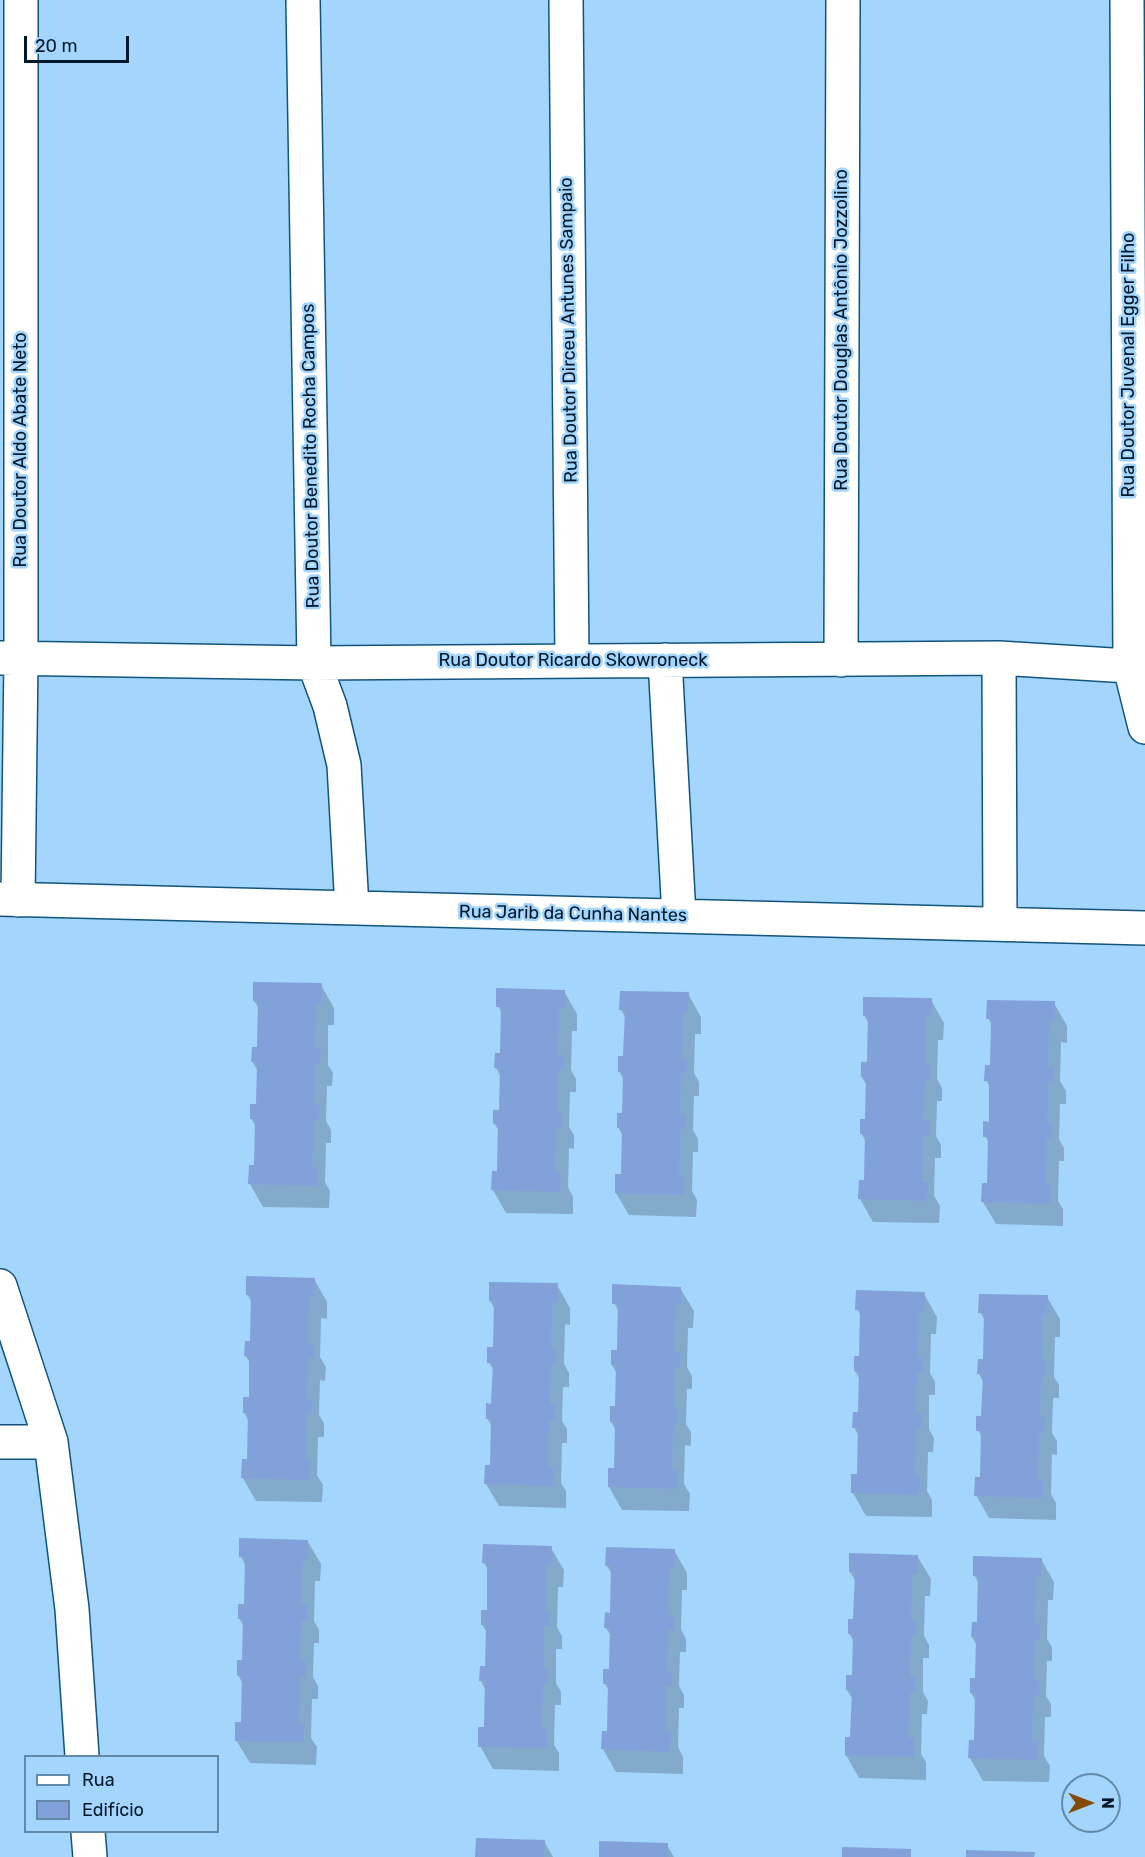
<!DOCTYPE html>
<html>
<head>
<meta charset="utf-8">
<style>
	body { margin:0 }
	#map { position:relative; width:1145px; height:1857px; overflow:hidden; background:#a4d5fd; font-family:Rubik,sans-serif }
	canvas { display:block }
	.legend { position:absolute; left:24px; top:1755px; width:195px; height:78px; box-sizing:border-box; background:#a4d5fd; border:2px solid #6389a9; margin:0; padding:8px 10px; list-style:none; font-size:18px; color:#01182a }
	.legend li { display:flex; align-items:center; gap:12px; height:30px }
	.legend b { width:30px; border:2px solid #6389a9 }
	.north { position:absolute; left:1061px; top:1773px; width:60px; height:60px; box-sizing:border-box; background:#a4d5fd; border:2px solid #6389a9; border-radius:50%; rotate:90deg; font-size:16px; font-weight:700; line-height:24px; text-align:center; color:#01182a }
	.north::after { content:''; display:block; margin:auto; width:21px; height:27px; background:#834a00; clip-path:polygon(50% 0,100% 100%,50% 72%,0 100%) }
	.scale { position:absolute; left:24px; top:36px; width:105px; height:27px; box-sizing:border-box; border:3px solid #01182a; border-top:0; padding-left:8px; font-size:18px; line-height:21px; white-space:nowrap; color:#01182a; -webkit-text-stroke:4px #a4d5fd; paint-order:stroke }
</style>
</head>
<body>
<div id="map">
<canvas width="1145" height="1857"></canvas>
<ul class="legend">
<li><b style="height:8px;background:#fff"></b>Rua</li>
<li><b style="height:16px;background:#82a0da"></b>Edifício</li>
</ul>
<div class="north">N</div>
<div class="scale">20 m</div>
</div>
<script>
const c = document.querySelector('canvas').getContext('2d');
c.lineJoin = 'round';
function paint(path, color) {
  c.fillStyle = color;
  c.fill(path, 'evenodd');
}
function shape(rows) {
  const path = new Path2D();
  for (const r of rows) {
    path.moveTo(r[0], r[1]);
    for (let i = 2; i < r.length; i += 2) path.lineTo(r[i], r[i + 1]);
  }
  return path;
}
function strokePath(path, color, width, dash) {
  c.strokeStyle = color;
  c.lineWidth = width;
  c.lineCap = dash ? 'butt' : 'round';
  c.setLineDash(dash || []);
  c.stroke(path);
}
function label(font, color, halo, rows, align = 'center') {
  c.font = font + ' Rubik,sans-serif';
  c.lineWidth = 5;
  c.setLineDash([]);
  c.textBaseline = 'middle';
  c.strokeStyle = halo;
  c.fillStyle = color;
  for (const [text, x, y, turn = 0] of rows) {
    c.save();
    c.translate(x, y);
    c.rotate((+turn || 0) * Math.PI / 180);
    c.textAlign = isNaN(turn) ? turn : align;
    if (halo) c.strokeText(text, 0, 0);
    c.fillText(text, 0, 0);
    c.restore();
  }
}
paint(shape([
	[321,985,334,1008,334,1025,328,1025,328,1065,333,1073,332,1086,327,1086,326,1121,331,1130,331,1143,326,1143,325,1182,330,1191,329,1208,263,1207,250,1184,255,1167,256,1127,251,1118,257,1105,258,1072,253,1062,253,1049,258,1049,259,1009,254,1001],
	[564,991,577,1014,577,1031,572,1031,571,1070,576,1079,576,1092,570,1092,569,1127,574,1135,574,1149,569,1148,568,1187,573,1197,573,1214,506,1213,493,1190,499,1173,500,1133,495,1124,500,1111,501,1077,496,1068,502,1055,503,1015,498,1006],
	[688,994,701,1017,701,1034,695,1034,694,1073,699,1082,699,1096,694,1096,693,1130,698,1139,698,1152,693,1152,692,1191,697,1200,696,1217,629,1215,616,1193,622,1176,623,1136,618,1127,624,1114,624,1080,619,1071,625,1058,626,1018,621,1010],
	[931,1000,944,1023,943,1040,938,1040,937,1079,942,1088,942,1101,937,1101,936,1136,941,1145,941,1158,935,1158,934,1196,940,1206,939,1223,873,1222,860,1199,865,1182,866,1142,861,1133,866,1120,867,1086,862,1077,863,1064,868,1064,869,1024,864,1015],
	[1054,1003,1067,1026,1067,1043,1061,1042,1060,1081,1066,1091,1066,1104,1060,1104,1059,1139,1064,1148,1064,1161,1059,1161,1058,1201,1063,1209,1063,1226,996,1224,983,1202,989,1185,990,1145,985,1136,990,1123,991,1089,986,1080,992,1067,993,1027,988,1018],
	[314,1279,327,1302,327,1319,321,1318,320,1357,326,1367,325,1381,320,1380,319,1415,324,1423,324,1437,318,1437,317,1475,323,1485,322,1502,256,1501,243,1478,248,1461,249,1422,244,1412,250,1399,251,1365,246,1356,251,1343,252,1303,247,1294],
	[557,1285,570,1308,570,1325,565,1324,564,1364,569,1373,569,1387,563,1387,562,1421,567,1429,567,1443,562,1443,561,1483,566,1491,566,1508,499,1506,486,1484,492,1467,493,1428,487,1418,493,1405,494,1371,489,1362,495,1349,496,1311,490,1301],
	[680,1288,694,1311,693,1328,688,1328,687,1367,692,1376,692,1389,687,1389,686,1424,691,1432,691,1446,685,1445,684,1484,690,1494,689,1511,622,1510,609,1487,615,1469,616,1430,611,1422,616,1408,617,1373,612,1365,618,1352,619,1312,614,1303],
	[924,1294,937,1317,936,1334,931,1334,930,1373,935,1382,935,1395,929,1395,929,1429,934,1438,933,1452,928,1452,927,1491,932,1500,932,1517,866,1516,853,1493,858,1475,859,1437,854,1427,859,1414,860,1380,855,1371,861,1358,862,1318,857,1309],
	[1047,1297,1060,1319,1060,1337,1055,1337,1054,1377,1059,1385,1059,1398,1053,1398,1052,1433,1057,1441,1057,1455,1052,1454,1051,1494,1056,1503,1056,1520,989,1518,976,1495,982,1479,983,1439,978,1430,983,1417,984,1383,979,1374,985,1361,986,1322,980,1312],
	[308,1542,321,1564,320,1581,315,1581,314,1621,319,1630,319,1643,314,1643,313,1677,318,1686,318,1699,312,1699,311,1738,317,1747,316,1765,250,1763,236,1740,242,1723,243,1684,238,1675,243,1662,244,1627,239,1618,245,1605,246,1566,241,1557],
	[551,1548,564,1570,563,1587,558,1587,557,1627,562,1636,562,1649,556,1649,556,1683,561,1692,561,1705,555,1705,554,1745,559,1753,559,1771,493,1769,480,1746,485,1729,486,1691,481,1681,481,1667,486,1667,487,1633,482,1624,488,1611,489,1572,484,1563],
	[608,1549,674,1550,687,1573,687,1590,682,1590,681,1629,686,1639,686,1652,680,1652,679,1686,684,1695,684,1708,679,1708,678,1747,683,1757,683,1774,616,1772,603,1749,609,1732,610,1692,605,1684,610,1671,611,1636,606,1628,612,1615,613,1576,607,1566],
	[917,1556,931,1579,930,1596,925,1596,924,1636,929,1645,929,1658,923,1658,923,1692,928,1701,927,1714,922,1714,921,1754,926,1762,926,1780,859,1778,846,1755,852,1738,853,1700,847,1690,853,1677,854,1642,849,1633,855,1620,856,1582,850,1572],
	[1041,1559,1054,1582,1053,1600,1048,1600,1047,1639,1052,1647,1052,1661,1047,1661,1046,1696,1051,1704,1051,1717,1045,1717,1044,1756,1050,1766,1049,1782,983,1781,970,1758,970,1741,975,1741,976,1701,971,1693,976,1680,977,1645,972,1637,978,1623,979,1584,974,1575],
	[544,1841,553,1857,477,1857],
	[667,1845,674,1857,600,1857]
]), '#0003');
paint(shape([
	[253,982,322,983,322,1003,316,1003,315,1049,321,1049,320,1064,315,1064,314,1105,319,1105,319,1120,314,1120,312,1167,318,1167,317,1186,248,1184,249,1165,254,1165,255,1119,250,1119,250,1104,256,1104,257,1062,251,1062,252,1047,257,1047,258,1001,253,1001],
	[496,988,565,990,565,1008,559,1008,558,1055,564,1055,563,1070,558,1070,557,1111,562,1111,561,1127,556,1126,555,1173,561,1173,560,1192,491,1190,492,1171,497,1171,498,1125,493,1124,493,1110,499,1110,500,1068,494,1068,495,1053,500,1053,501,1007,496,1007],
	[620,991,689,992,688,1012,683,1012,682,1058,687,1058,687,1073,681,1073,680,1114,685,1114,685,1129,680,1129,679,1176,684,1176,684,1195,615,1193,615,1174,621,1174,622,1128,617,1128,617,1113,622,1113,623,1072,618,1072,618,1056,623,1056,625,1010,619,1010],
	[863,997,932,998,931,1017,926,1017,925,1064,930,1064,930,1079,925,1079,923,1120,929,1120,929,1135,923,1135,922,1182,928,1182,927,1201,858,1199,859,1180,864,1180,865,1134,860,1134,860,1119,865,1119,866,1077,861,1077,861,1062,867,1062,868,1016,863,1016],
	[987,1000,1055,1001,1055,1021,1049,1020,1048,1067,1054,1067,1053,1082,1048,1082,1047,1123,1052,1123,1052,1138,1047,1138,1046,1184,1051,1185,1050,1204,981,1202,982,1183,987,1183,988,1137,983,1137,983,1121,989,1122,989,1081,984,1081,985,1065,990,1065,991,1019,986,1019],
	[246,1276,315,1278,315,1297,309,1296,308,1343,314,1343,313,1358,308,1358,307,1399,312,1399,311,1414,306,1414,305,1460,311,1460,310,1480,241,1478,242,1459,247,1459,248,1413,243,1413,243,1397,249,1397,249,1357,244,1356,245,1341,250,1341,251,1295,246,1295],
	[489,1282,558,1283,557,1303,552,1302,551,1349,556,1349,556,1364,551,1364,550,1405,555,1405,555,1420,549,1420,548,1466,553,1467,553,1486,484,1484,485,1465,490,1465,491,1419,486,1419,486,1403,491,1404,493,1363,487,1363,487,1347,493,1347,494,1301,489,1301],
	[612,1284,681,1287,681,1305,676,1305,674,1351,680,1352,680,1367,674,1367,673,1408,678,1408,678,1424,673,1423,672,1470,677,1470,677,1489,608,1487,608,1468,614,1468,615,1422,610,1422,610,1406,615,1406,616,1365,611,1365,611,1350,617,1350,618,1304,612,1304],
	[856,1290,925,1292,924,1311,919,1311,918,1358,923,1358,923,1373,917,1373,916,1414,922,1414,921,1429,916,1429,915,1475,920,1475,919,1495,851,1493,851,1474,857,1474,858,1428,852,1428,853,1412,858,1412,859,1372,854,1371,854,1356,859,1356,860,1310,855,1310],
	[979,1294,1048,1295,1047,1314,1042,1314,1041,1360,1046,1361,1046,1376,1041,1376,1040,1417,1045,1417,1044,1433,1039,1432,1038,1479,1043,1479,1043,1498,974,1496,975,1477,980,1477,981,1431,976,1431,976,1416,981,1416,983,1374,977,1374,978,1359,983,1359,984,1313,978,1313],
	[239,1538,308,1540,308,1559,303,1559,301,1605,307,1605,307,1620,301,1620,300,1662,306,1662,306,1677,300,1677,299,1723,304,1723,304,1742,235,1741,235,1722,241,1722,242,1676,237,1676,237,1660,242,1660,243,1619,238,1619,238,1604,244,1604,245,1557,239,1557],
	[483,1544,552,1546,551,1565,546,1565,545,1611,550,1611,550,1626,544,1626,544,1668,549,1668,548,1683,543,1683,542,1729,547,1729,547,1748,478,1747,478,1727,484,1727,485,1681,479,1681,480,1666,485,1666,486,1625,481,1625,481,1610,487,1610,487,1563,482,1563],
	[606,1547,675,1549,675,1568,669,1568,668,1614,674,1615,673,1630,668,1630,667,1671,672,1671,672,1686,666,1686,665,1732,671,1732,670,1752,601,1749,602,1731,607,1731,608,1684,603,1684,603,1669,609,1669,610,1628,604,1628,605,1612,610,1613,611,1566,605,1566],
	[849,1553,918,1555,918,1574,912,1574,911,1620,916,1620,916,1635,911,1635,910,1677,915,1677,915,1692,910,1692,908,1738,914,1738,914,1757,845,1756,845,1737,850,1737,852,1691,846,1690,846,1675,852,1675,853,1634,848,1634,848,1619,853,1619,855,1572,849,1572],
	[973,1556,1042,1558,1041,1577,1036,1577,1035,1623,1040,1623,1040,1639,1035,1639,1033,1679,1039,1680,1039,1695,1033,1695,1032,1741,1038,1741,1037,1760,968,1758,969,1740,974,1740,975,1693,970,1693,970,1678,975,1678,976,1637,971,1637,972,1622,977,1622,978,1576,973,1576],
	[476,1838,545,1840,544,1857,475,1857],
	[599,1841,668,1843,668,1857,599,1857],
	[842,1847,911,1849,911,1857,842,1857],
	[966,1850,1035,1852,1034,1857,966,1857]
]), '#82a0da');
const minor = shape([
	[303,0,314,663,330,706,344,765,352,908],
	[566,0,572,660],
	[1127,0,1130,667,1145,727],
	[0,658,314,663,999,658,1145,667],
	[999,658,1000,924],
	[665,660,679,916],
	[841,660,843,0],
	[0,899,1145,928],
	[18,900,21,657,21,0],
	[0,1286,51,1442,72,1609,82,1756],
	[0,1442,51,1442],
	[88,1832,90,1857]
]);
strokePath(minor, '#11547e', 36);
strokePath(minor, '#fff', 33);
label('18px', '#01182a', '#a4d5fd', [
	["Rua Doutor Dirceu Antunes Sampaio",569,330,-91],
	["Rua Doutor Douglas Antônio Jozzolino",842,330,-90],
	["Rua Doutor Juvenal Egger Filho",1129,365,-90],
	["Rua Doutor Aldo Abate Neto",21,450,-90],
	["Rua Doutor Benedito Rocha Campos",311,456,-91],
	["Rua Doutor Ricardo Skowroneck",573,661],
	["Rua Jarib da Cunha Nantes",573,914,1]
]);
</script>
</body>
</html>
